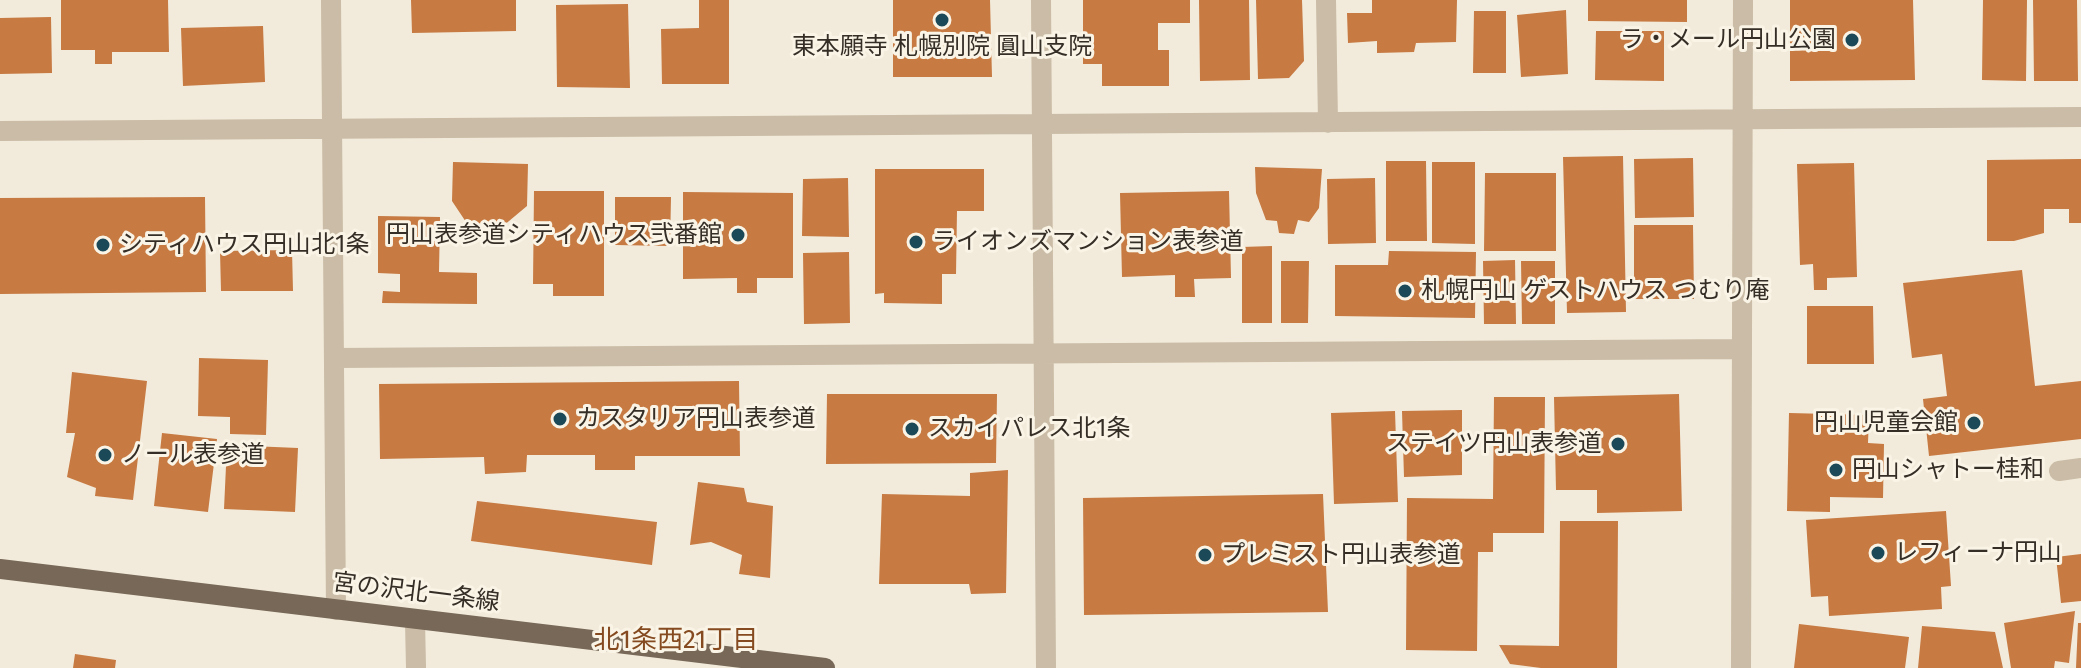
<!DOCTYPE html>
<html>
<head>
<meta charset="utf-8">
<style>
	body { margin:0 }
	canvas { display:block; background:#f2eada }
</style>
</head>
<body>
<canvas width="2081" height="668"></canvas>
<script>
const c = document.querySelector('canvas').getContext('2d');
c.lineJoin = 'round';
function paint(path, color) {
  c.fillStyle = color;
  c.fill(path, 'evenodd');
}
function shape(rows) {
  const path = new Path2D();
  for (const r of rows) {
    path.moveTo(r[0], r[1]);
    for (let i = 2; i < r.length; i += 2) path.lineTo(r[i], r[i + 1]);
  }
  return path;
}
function strokePath(path, color, width, dash) {
  c.strokeStyle = color;
  c.lineWidth = width;
  c.lineCap = dash ? 'butt' : 'round';
  c.setLineDash(dash || []);
  c.stroke(path);
}
function label(font, color, halo, rows, align = 'center') {
  c.font = font + ' "Fira Sans","Noto Sans JP",sans-serif';
  c.lineWidth = 6;
  c.setLineDash([]);
  c.textBaseline = 'middle';
  c.strokeStyle = halo;
  c.fillStyle = color;
  for (const [text, x, y, turn = 0] of rows) {
    c.save();
    c.translate(x, y);
    c.rotate((+turn || 0) * Math.PI / 180);
    c.textAlign = isNaN(turn) ? turn : align;
    if (halo) c.strokeText(text, 0, 0);
    c.fillText(text, 0, 0);
    c.restore();
  }
}
paint(shape([
	[61,0,168,0,169,52,112,52,112,64,95,64,95,50,61,50],
	[411,0,516,0,516,31,412,33],
	[699,0,729,0,729,84,662,84,661,29,699,28],
	[893,0,990,0,992,77,893,77],
	[1083,0,1190,0,1190,23,1158,23,1158,50,1169,50,1169,86,1102,86,1102,64,1083,64],
	[1199,0,1249,0,1250,80,1200,81],
	[1256,0,1302,0,1304,61,1289,78,1258,79],
	[1372,0,1457,0,1456,42,1416,43,1414,52,1377,53,1377,41,1348,43,1347,13,1372,13],
	[1588,0,1687,0,1687,22,1588,21],
	[1790,0,1913,0,1915,80,1790,81],
	[1983,0,2027,0,2026,81,1982,80],
	[2033,0,2077,0,2078,81,2034,81],
	[628,4,630,88,557,87,556,5],
	[1566,10,1568,74,1521,77,1517,15],
	[1474,11,1506,11,1506,73,1473,73],
	[51,17,52,73,0,74,0,18],
	[263,26,265,82,183,86,181,28],
	[1596,31,1664,31,1664,81,1595,80],
	[1623,156,1626,312,1567,313,1563,157],
	[1693,158,1694,217,1635,218,1634,159],
	[2081,159,2081,223,2069,223,2069,209,2044,209,2044,233,2014,241,1987,241,1987,160],
	[1386,161,1426,161,1427,241,1386,241],
	[453,162,528,164,527,206,503,226,468,225,452,201],
	[1432,162,1475,162,1475,244,1432,243],
	[1854,163,1857,277,1827,278,1827,290,1814,290,1813,264,1800,265,1797,164],
	[1255,167,1322,169,1319,208,1309,222,1298,220,1294,234,1279,233,1277,221,1266,220,1256,193],
	[875,169,984,169,984,211,957,211,956,274,942,274,942,304,884,303,884,293,875,294],
	[1485,173,1556,173,1556,251,1484,251],
	[848,178,849,237,802,236,803,179],
	[1375,178,1376,243,1328,244,1327,179],
	[534,191,604,191,604,296,553,296,553,284,533,284],
	[1229,191,1231,278,1194,279,1195,297,1175,297,1175,275,1122,277,1120,193],
	[683,192,793,193,793,278,757,278,757,293,737,293,737,278,683,279],
	[205,197,206,292,0,294,0,198],
	[615,197,671,197,670,246,615,245],
	[378,216,440,217,439,272,477,273,477,304,382,303,383,291,400,292,400,274,378,273],
	[1634,225,1693,225,1694,299,1634,299],
	[1272,246,1272,323,1242,323,1242,247],
	[292,250,293,291,221,291,220,251],
	[1389,251,1476,252,1475,318,1335,316,1335,265,1388,265],
	[849,252,850,323,804,324,803,253],
	[1515,260,1516,324,1484,324,1483,261],
	[1281,261,1309,261,1308,323,1281,323],
	[1521,261,1555,261,1555,324,1522,324],
	[2022,270,2035,386,2081,381,2081,439,1929,456,1923,399,1947,396,1942,354,1912,358,1903,283],
	[1807,306,1873,306,1874,364,1807,364],
	[199,358,268,360,266,435,230,434,230,417,198,416],
	[72,372,147,381,133,500,95,496,96,488,67,477,75,433,66,433],
	[739,381,740,456,635,456,635,470,595,470,595,455,527,455,526,472,485,474,484,457,380,459,379,384],
	[827,394,997,394,996,463,826,464],
	[1679,394,1682,511,1597,513,1597,490,1556,490,1554,397],
	[1494,397,1545,397,1544,533,1493,533,1493,552,1478,552,1477,651,1406,650,1407,498,1493,499],
	[1462,410,1462,475,1404,477,1402,411],
	[1395,411,1398,502,1334,504,1331,413],
	[1789,413,1869,415,1868,443,1884,444,1883,498,1830,497,1830,512,1787,511],
	[162,433,217,439,208,512,154,506],
	[227,445,298,448,295,512,224,509],
	[1008,470,1006,593,971,594,969,584,879,584,882,494,970,496,970,473],
	[698,482,744,488,747,502,773,506,770,578,739,574,742,555,711,542,690,545],
	[1323,494,1328,612,1084,615,1083,498],
	[477,501,657,522,652,565,471,541],
	[1946,511,1951,586,1941,587,1942,609,1829,616,1828,596,1811,597,1806,520],
	[1560,521,1618,521,1617,668,1541,668,1510,664,1499,645,1559,646],
	[2081,554,2081,601,2061,603,2056,557],
	[2075,611,2069,663,2055,661,2054,668,2011,668,2004,623],
	[2078,623,2081,623,2081,668,2076,668],
	[1799,624,1909,637,1905,668,1794,668],
	[1922,626,1995,632,2003,668,1918,668],
	[75,654,116,660,115,668,73,668]
]), '#c77a42');
strokePath(shape([
	[331,0,336,610],
	[1041,0,1046,668],
	[1326,0,1328,123],
	[0,131,2081,117],
	[334,358,1742,349],
	[2059,471,2081,468],
	[1741,668,1743,0]
]), '#cabca6', 20);
strokePath(shape([
	[415,620,416,668]
]), '#cabca6', 20);
strokePath(shape([
	[0,569,825,668]
]), '#776858', 20);
for (const [x, y, r, color] of [
	[942,20,8,"#1c4957"],
	[1852,40,8,"#1c4957"],
	[738,235,8,"#1c4957"],
	[916,242,8,"#1c4957"],
	[103,245,8,"#1c4957"],
	[1405,291,8,"#1c4957"],
	[560,419,8,"#1c4957"],
	[1974,423,8,"#1c4957"],
	[912,429,8,"#1c4957"],
	[1618,444,8,"#1c4957"],
	[105,455,8,"#1c4957"],
	[1836,470,8,"#1c4957"],
	[1878,553,8,"#1c4957"],
	[1205,555,8,"#1c4957"]
]) {
  const dot = new Path2D();
  dot.arc(x, y, r, 0, 2 * Math.PI);
  c.fillStyle = color;
  c.fill(dot);
  strokePath(dot, '#f9f4e6', 3);
}
label('24px', '#352e27', '#f9f4e6', [
	["ラ・メール円山公園",1836,40,"right"],
	["東本願寺 札幌別院 圓山支院",942,47,"center"],
	["円山表参道シティハウス弐番館",722,235,"right"],
	["ライオンズマンション表参道",932,242],
	["シティハウス円山北1条",119,245],
	["札幌円山 ゲストハウス つむり庵",1421,291],
	["カスタリア円山表参道",576,419],
	["円山児童会館",1958,423,"right"],
	["スカイパレス北1条",928,429],
	["ステイツ円山表参道",1602,444,"right"],
	["ノール表参道",121,455],
	["円山シャトー桂和",1852,470],
	["レフィーナ円山",1894,553],
	["プレミスト円山表参道",1221,555]
], 'left');
label('24px', '#352e27', '#f9f4e6', [
	["宮の沢北一条線",416,593,7]
]);
label('26px', '#854a1f', '#f9f4e6', [
	["北1条西21丁目",676,641]
]);
</script>
</body>
</html>
